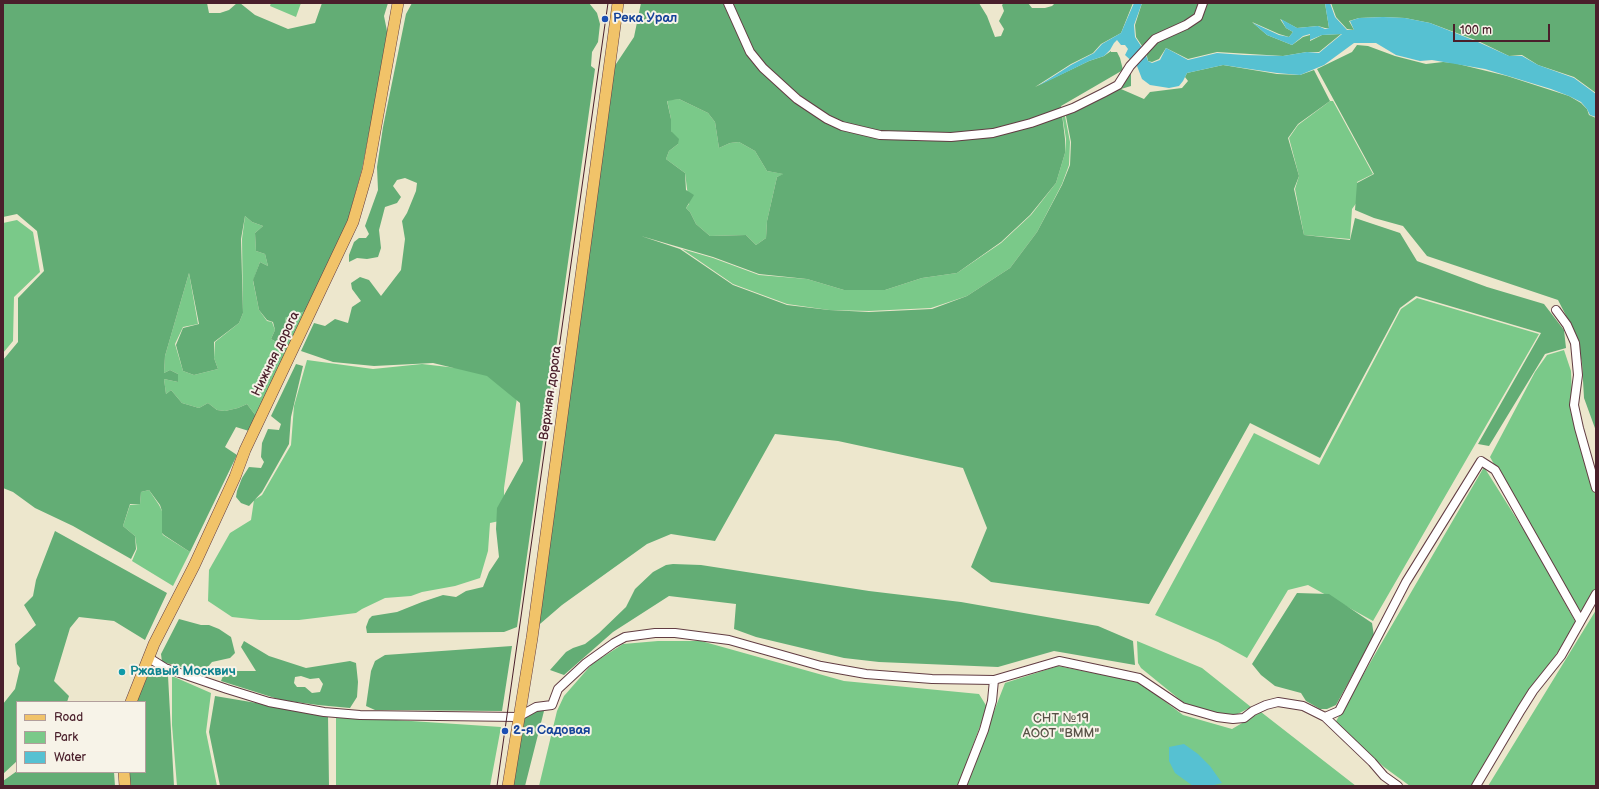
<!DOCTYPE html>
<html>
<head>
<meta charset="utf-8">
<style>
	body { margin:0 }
	#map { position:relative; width:1599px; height:789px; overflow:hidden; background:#ede7cd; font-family:"Balsamiq Sans",sans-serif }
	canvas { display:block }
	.frame { position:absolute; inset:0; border:4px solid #4a1f2b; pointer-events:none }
	.legend { position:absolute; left:16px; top:701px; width:130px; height:72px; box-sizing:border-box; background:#f7f3e8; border:1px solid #b29e9c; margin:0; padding:5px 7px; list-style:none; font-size:12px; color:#4a1f2b }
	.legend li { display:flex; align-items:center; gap:8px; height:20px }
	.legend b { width:20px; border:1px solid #b29e9c }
	.scale { position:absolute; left:1453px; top:24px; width:97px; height:18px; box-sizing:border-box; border:2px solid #4a1f2b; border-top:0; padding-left:5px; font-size:12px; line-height:14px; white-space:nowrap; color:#4a1f2b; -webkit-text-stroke:3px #f7f3e8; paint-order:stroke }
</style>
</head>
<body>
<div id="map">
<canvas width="1599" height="789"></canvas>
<div class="frame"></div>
<ul class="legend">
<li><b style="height:5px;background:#f1c369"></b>Road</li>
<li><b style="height:11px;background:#7ac989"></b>Park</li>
<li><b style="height:11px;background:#56c1d2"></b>Water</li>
</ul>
<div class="scale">100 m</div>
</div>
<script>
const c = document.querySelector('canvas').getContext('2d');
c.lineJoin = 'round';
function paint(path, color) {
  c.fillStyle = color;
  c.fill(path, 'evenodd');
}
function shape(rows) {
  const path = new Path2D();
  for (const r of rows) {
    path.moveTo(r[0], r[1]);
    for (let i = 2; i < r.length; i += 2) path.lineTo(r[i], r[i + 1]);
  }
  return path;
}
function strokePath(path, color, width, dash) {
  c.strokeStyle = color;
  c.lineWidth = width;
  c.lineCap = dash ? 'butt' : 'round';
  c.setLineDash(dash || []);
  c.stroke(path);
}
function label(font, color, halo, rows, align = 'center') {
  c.font = font + ' "Balsamiq Sans",sans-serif';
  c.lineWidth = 4;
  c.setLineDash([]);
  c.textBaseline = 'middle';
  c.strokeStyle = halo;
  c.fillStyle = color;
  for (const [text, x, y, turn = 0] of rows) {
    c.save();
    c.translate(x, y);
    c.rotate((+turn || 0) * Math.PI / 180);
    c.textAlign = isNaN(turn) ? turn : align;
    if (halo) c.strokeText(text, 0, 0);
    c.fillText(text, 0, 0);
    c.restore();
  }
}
paint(shape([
	[271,3,301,3,296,17,270,6],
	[679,99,708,113,715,122,719,148,730,143,739,142,755,151,767,171,784,174,777,177,767,221,766,238,756,245,746,235,710,236,696,224,690,212,686,208,689,204,685,173,666,159,669,151,678,144,671,131,671,119,667,100],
	[1330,101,1333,101,1373,174,1357,182,1360,198,1352,209,1350,239,1304,235,1295,189,1299,176,1289,138,1298,125],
	[1061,107,1064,111,1070,142,1069,165,1062,184,1037,232,1010,268,967,296,931,308,869,311,829,310,787,304,733,284,682,249,713,258,759,275,807,279,844,290,885,290,922,278,957,273,1001,243,1031,215,1056,183,1065,153,1066,139],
	[245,216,252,222,263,226,255,233,256,251,265,254,268,266,260,262,253,281,259,310,267,321,272,322,275,330,271,339,278,343,283,339,286,328,285,318,306,311,256,416,247,404,238,408,225,411,217,410,208,403,199,408,182,403,171,390,166,394,164,379,178,382,178,374,170,370,164,373,165,356,189,273,198,324,183,327,175,344,183,371,194,375,218,369,214,358,215,342,239,323,243,313,242,239],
	[17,220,33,232,40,272,14,297,13,341,3,353,3,223],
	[1417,298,1539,334,1373,621,1308,585,1288,590,1247,658,1218,642,1155,615,1254,433,1319,465,1401,309],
	[1564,350,1571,371,1573,421,1596,497,1596,589,1580,616,1490,457,1535,372,1547,355],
	[307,360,373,369,422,364,492,372,519,384,504,488,504,520,490,523,488,551,480,578,455,586,422,592,411,596,385,598,362,609,356,613,299,620,260,620,232,617,208,601,209,570,230,533,251,520,254,500,262,495,291,445,294,406],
	[1484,467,1530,540,1576,623,1473,786,1410,786,1384,767,1335,723],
	[149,490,159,505,162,511,162,533,163,535,190,552,173,586,132,561,137,549,135,536,123,526,130,505,140,504,141,492],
	[1596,610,1596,786,1488,786],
	[658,641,701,641,844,681,979,694,987,707,958,786,539,786,557,711,564,696,592,664,623,644],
	[1137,641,1202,668,1251,707,1232,717,1225,716,1184,703,1141,668,1138,663],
	[1058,666,1139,682,1183,715,1232,729,1261,712,1356,786,965,786,1005,683],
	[172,676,211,693,206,732,217,786,177,786,172,725],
	[336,716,501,727,490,786,336,786]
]), '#7ac989');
paint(shape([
	[3,3,207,3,209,13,220,13,229,10,237,3,240,3,255,15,288,29,315,23,322,3,388,3,384,16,388,36,362,169,348,220,306,311,285,318,286,328,283,339,278,343,271,339,275,330,273,322,267,320,259,310,253,280,260,262,268,266,265,254,256,251,255,233,263,226,252,222,245,216,241,239,243,313,239,323,214,342,214,358,218,369,194,375,183,371,176,345,183,328,199,324,189,273,165,356,164,373,170,370,178,374,178,382,164,379,166,394,171,390,182,403,199,408,208,403,217,410,225,411,238,408,247,404,256,416,249,431,236,427,225,447,237,455,190,552,164,535,162,533,162,511,160,505,149,490,141,492,140,504,130,504,123,526,135,536,136,549,131,559,73,526,35,508,13,492,3,488,3,360,18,342,18,298,44,271,37,231,17,214,3,217],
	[412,3,589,3,597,13,600,24,598,42,592,52,591,66,595,69,517,627,504,632,367,633,366,627,369,619,372,616,397,612,422,602,443,595,456,597,466,591,483,587,489,572,499,557,496,529,497,508,523,461,520,403,487,376,433,363,374,366,333,362,301,351,314,323,325,326,335,319,348,323,352,307,361,301,352,289,351,283,360,277,369,280,381,296,401,270,405,239,402,221,407,213,416,191,417,183,405,178,397,180,393,186,401,197,397,203,385,207,379,230,381,248,378,257,367,259,357,258,349,262,349,255,354,242,359,238,366,238,369,234,365,226,378,190,377,167,383,127,406,14],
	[641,3,979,3,987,16,995,37,1001,36,1004,29,999,21,1004,11,1002,5,1004,3,1028,3,1032,8,1045,8,1052,6,1055,3,1133,3,1121,33,1101,44,1093,53,1071,64,1035,87,1089,61,1104,56,1111,51,1111,52,1117,52,1120,58,1123,70,1061,106,1065,139,1065,153,1056,183,1030,215,1001,242,957,273,922,278,885,290,844,290,807,279,759,274,713,257,641,236,680,249,733,285,787,305,829,310,869,312,932,309,967,296,1010,268,1037,232,1062,185,1070,165,1071,142,1065,111,1124,78,1131,72,1131,86,1121,89,1144,99,1150,92,1182,88,1188,81,1185,77,1187,73,1223,65,1277,74,1300,75,1314,70,1330,101,1298,124,1288,138,1299,176,1294,189,1304,235,1350,240,1355,218,1400,233,1417,261,1487,287,1544,304,1564,330,1566,348,1545,354,1489,446,1478,444,1541,333,1416,296,1400,308,1320,458,1250,423,1149,604,991,582,971,567,987,528,963,468,838,441,775,434,715,541,671,534,647,544,562,605,533,630,614,67,634,37],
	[679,99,708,113,715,122,719,148,730,143,739,142,755,151,767,171,783,174,777,177,767,221,766,238,756,245,746,235,710,236,696,224,690,212,686,208,694,195,686,190,685,173,666,159,669,151,678,144,679,139,671,131,671,119,667,101],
	[1142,3,1325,3,1329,28,1325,28,1318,26,1297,28,1280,19,1286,28,1293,32,1289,37,1279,34,1252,22,1267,35,1292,45,1303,37,1310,35,1310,41,1322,35,1341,34,1319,52,1307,52,1283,56,1217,52,1188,59,1166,48,1159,59,1152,62,1148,61,1146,52,1136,37,1135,25],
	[1331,3,1596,3,1596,93,1574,77,1538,65,1522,55,1509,56,1478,41,1430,23,1405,18,1383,17,1359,18,1349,21,1354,30,1347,29,1336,17],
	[1357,45,1368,46,1395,56,1426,64,1443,62,1454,63,1507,76,1569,96,1581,103,1587,109,1589,115,1596,118,1596,431,1584,398,1582,362,1578,349,1580,343,1558,300,1427,256,1403,226,1374,218,1355,210,1357,183,1374,174,1317,69,1352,52],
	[296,364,303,366,291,417,289,444,262,492,249,506,241,503,236,497,237,491,242,478,249,467,261,468,264,462,261,457,262,443,268,429,279,430,281,424,271,416],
	[55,531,167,593,145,640,114,621,79,617,70,628,54,681,69,696,67,702,17,702,17,761,3,774,3,704,15,689,20,668,17,664,15,644,36,625,24,605,33,596,36,580],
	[673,564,701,565,869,591,961,602,1098,626,1133,641,1135,665,1054,651,998,667,879,662,844,658,756,637,734,629,736,604,669,596,613,632,564,675,550,670,566,652,573,648,585,644,599,633,626,607,635,589,653,572,666,565],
	[1297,593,1329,594,1372,623,1374,636,1336,705,1327,709,1320,709,1306,701,1301,693,1275,686,1261,675,1252,664],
	[179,619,201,625,209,625,219,629,231,637,235,653,230,658,212,662,205,670,198,671,162,662,161,654],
	[244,641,269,656,306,668,350,661,356,663,358,682,357,697,350,708,318,705,281,700,221,681,223,676,228,672,236,671,256,671,241,647],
	[301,676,310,679,319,678,323,684,320,692,312,693,305,687,297,687,294,683,295,677],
	[512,646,502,711,375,710,366,706,371,671,375,661,385,655],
	[157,671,168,676,174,786,129,786,128,772,145,772,145,702,136,702,147,677],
	[215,696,328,715,329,786,220,786,209,732],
	[538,711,544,711,525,786,513,786,522,723,526,716],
	[17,771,17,772,114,772,115,786,3,786,3,781]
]), '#63ad75');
paint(shape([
	[1134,3,1142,3,1134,25,1135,37,1145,52,1148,61,1152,63,1160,60,1166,48,1188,60,1217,53,1244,55,1283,56,1307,52,1319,53,1342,34,1322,35,1310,40,1310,34,1303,36,1292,45,1267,35,1253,23,1279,35,1289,37,1293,32,1286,28,1281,19,1297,28,1318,26,1325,29,1329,28,1325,3,1330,3,1335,17,1347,30,1354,30,1350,21,1359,18,1383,17,1405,18,1430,23,1478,42,1509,56,1522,56,1538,65,1574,78,1596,94,1596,117,1590,115,1587,109,1581,102,1569,96,1551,89,1485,69,1432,60,1420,61,1396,55,1376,43,1354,43,1324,65,1300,75,1277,73,1223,65,1187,73,1183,81,1179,86,1169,88,1150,85,1142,79,1137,66,1125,55,1128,49,1125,45,1121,45,1117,40,1114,43,1110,50,1104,56,1089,61,1038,86,1071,65,1094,53,1102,44,1121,33],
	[1184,744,1198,754,1210,766,1222,783,1210,786,1193,786,1175,773,1169,761,1169,747]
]), '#56c1d2');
const minor = shape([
	[728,3,750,52,763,68,797,99,827,119,842,126,880,135,951,137,993,133,1031,123,1073,108,1103,93,1118,85,1130,66,1155,39,1186,25,1198,17,1203,3],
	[1556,310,1567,325,1575,343,1578,375,1574,405,1579,428,1596,488],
	[149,658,165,668,227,689,269,702,324,712,360,715,518,717,536,707,552,705,558,689,586,663,614,643,625,637,655,633,675,633,729,640,821,666,866,674,932,679,994,680,1059,661,1139,678,1182,707,1217,717,1233,719,1244,718,1253,711,1266,705,1278,702,1303,706,1325,717,1372,762,1384,776,1398,786],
	[1325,717,1339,711,1406,582,1481,461,1495,470,1580,620],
	[962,786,984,730,992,701,994,680],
	[1476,786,1521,710,1533,691,1561,656,1596,594]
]);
const major = shape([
	[131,702,154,644,194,566,235,477,245,450,353,222,368,170,398,3],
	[124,772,125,786],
	[508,786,532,638,618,3]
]);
strokePath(minor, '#623d43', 10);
strokePath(major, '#623d43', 12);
strokePath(minor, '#fff', 8);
strokePath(major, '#f1c369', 11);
strokePath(shape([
	[497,786,608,3]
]), '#4a1f2b', 1);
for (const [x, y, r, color] of [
	[605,19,4,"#1a4fb4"],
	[122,672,4,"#0f9aa8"],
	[505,731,4,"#1a4fb4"]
]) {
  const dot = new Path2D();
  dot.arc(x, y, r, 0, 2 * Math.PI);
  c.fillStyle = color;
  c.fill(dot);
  strokePath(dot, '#f7f3e8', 1.5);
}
label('bold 13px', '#164399', '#f7f3e8', [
	["Река Урал",613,19],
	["2-я Садовая",513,731]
], 'left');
label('13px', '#4a1f2b', '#f7f3e8', [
	["Нижняя дорога",276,354,-64],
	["Верхняя дорога",551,393,-82]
]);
label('bold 13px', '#0d838f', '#f7f3e8', [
	["Ржавый Москвич",130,672]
], 'left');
label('13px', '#585247', '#f7f3e8', [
	["СНТ №19",1061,719],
	["АООТ \"ВММ\"",1061,734]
]);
</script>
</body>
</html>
